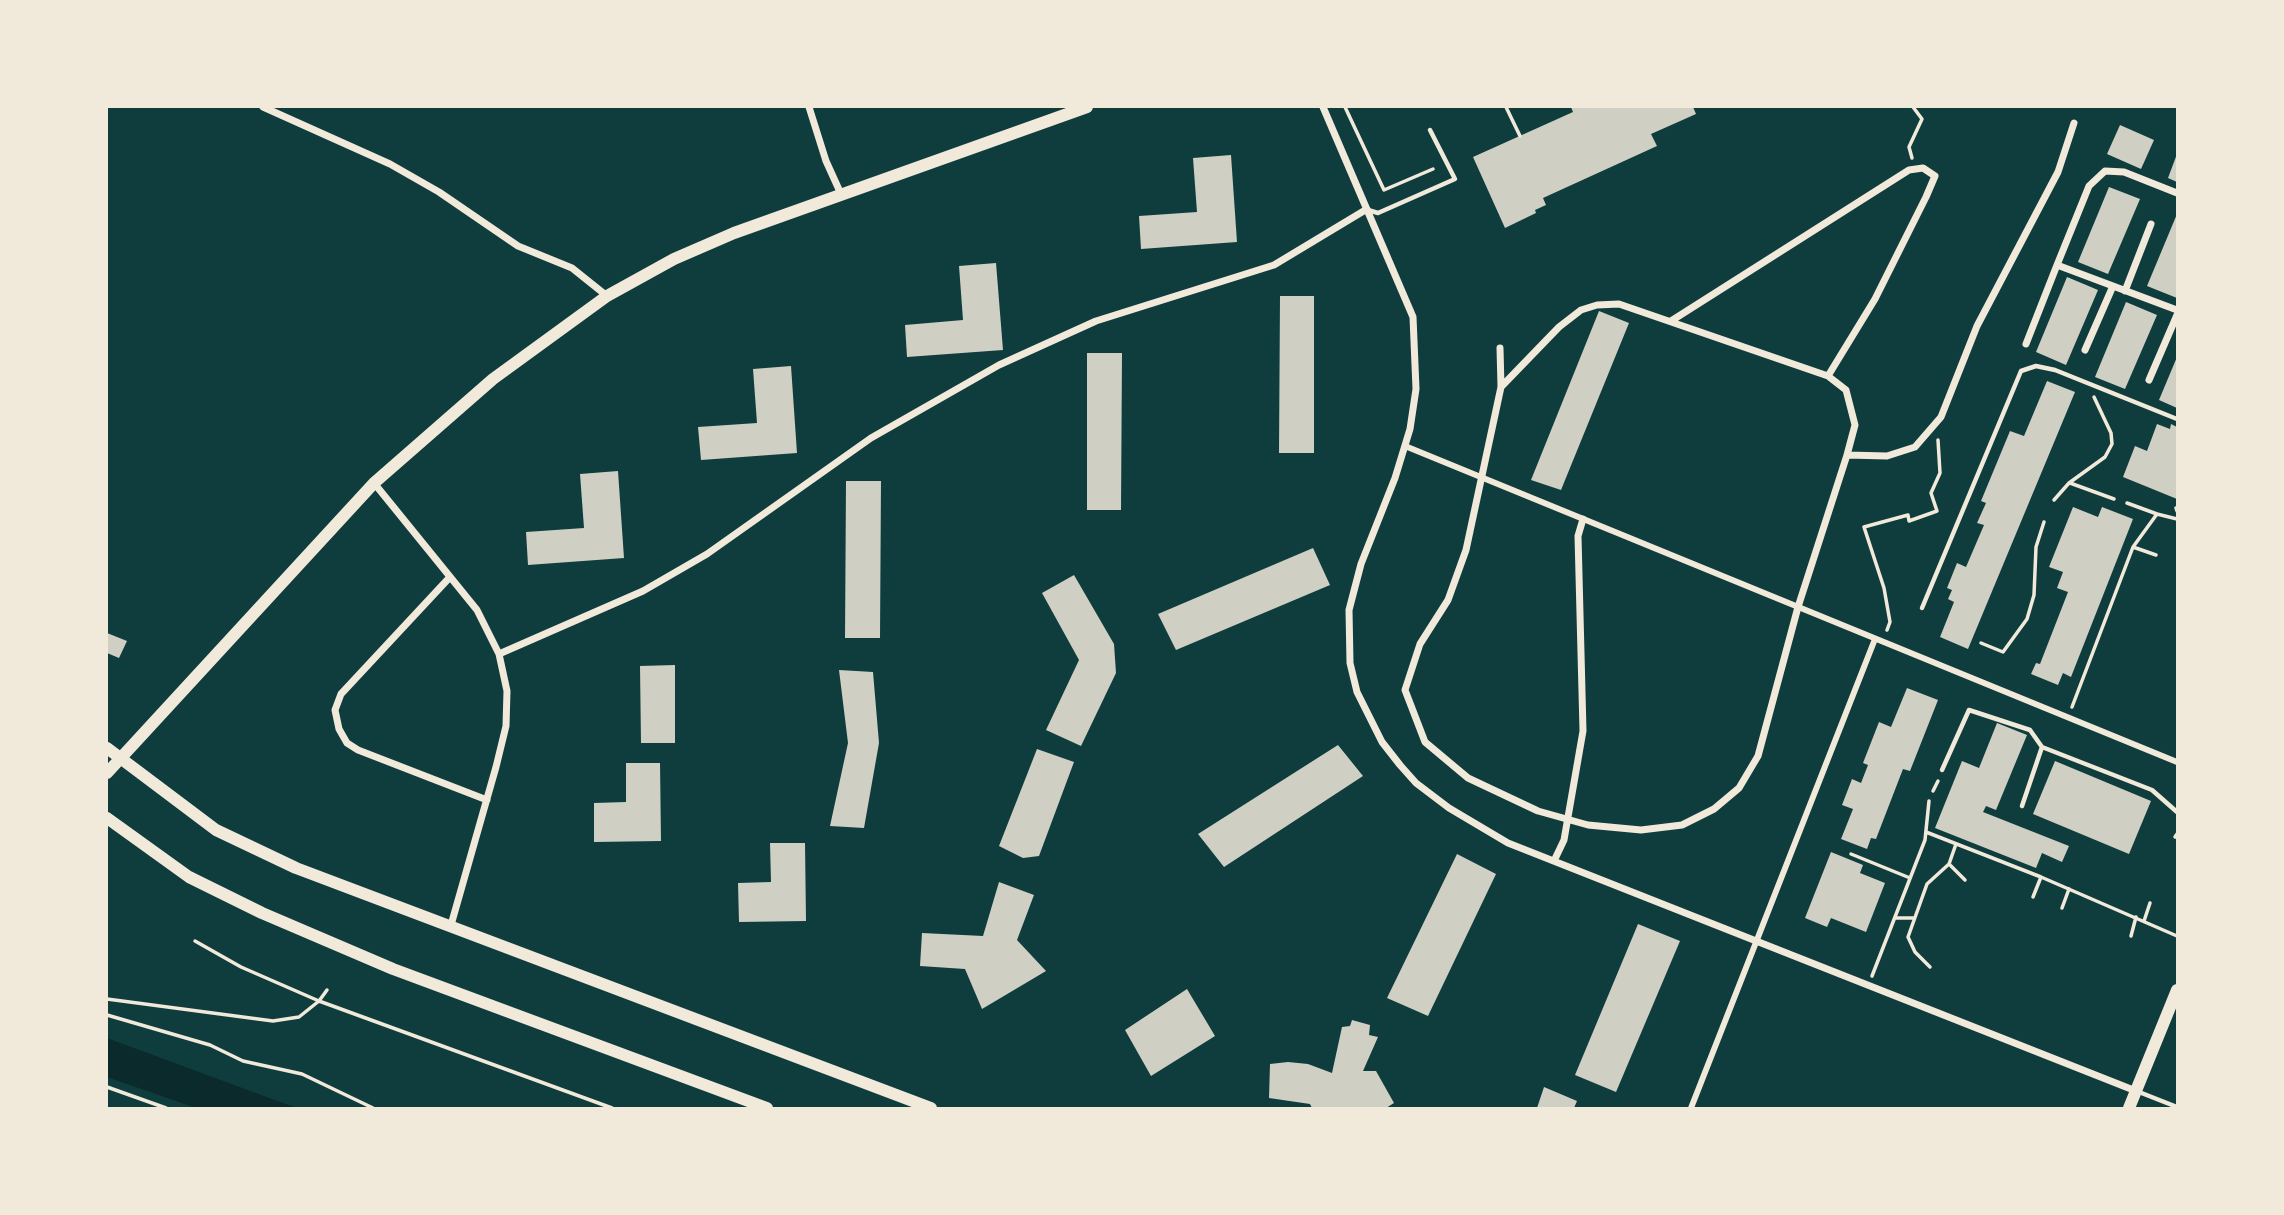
<!DOCTYPE html>
<html>
<head>
<meta charset="utf-8">
<style>
	body { margin:0 }
	#map { position:relative; width:2284px; height:1215px; overflow:hidden; background:#0f3d3e; font-family:"Open Sans",sans-serif }
	canvas { display:block }
	.frame { position:absolute; inset:0; border:108px solid #f1e9da; pointer-events:none }
</style>
</head>
<body>
<div id="map">
<canvas width="2284" height="1215"></canvas>
<div class="frame"></div>
</div>
<script>
const c = document.querySelector('canvas').getContext('2d');
c.lineJoin = 'round';
function paint(path, color) {
  c.fillStyle = color;
  c.fill(path, 'evenodd');
}
function shape(rows) {
  const path = new Path2D();
  for (const r of rows) {
    path.moveTo(r[0], r[1]);
    for (let i = 2; i < r.length; i += 2) path.lineTo(r[i], r[i + 1]);
  }
  return path;
}
function strokePath(path, color, width, dash) {
  c.strokeStyle = color;
  c.lineWidth = width;
  c.lineCap = dash ? 'butt' : 'round';
  c.setLineDash(dash || []);
  c.stroke(path);
}
paint(shape([
	[107,1038,272,1099,297,1108,196,1108,107,1077]
]), '#0a2a2b');
paint(shape([
	[1571,107,1693,107,1696,114,1651,134,1657,146,1543,198,1546,205,1535,210,1536,213,1505,228,1473,157,1573,112],
	[2120,125,2154,140,2141,169,2107,154],
	[2177,154,2177,182,2168,178],
	[1231,155,1237,242,1141,249,1139,216,1197,212,1193,158],
	[2109,187,2140,199,2108,274,2078,262],
	[2177,214,2177,298,2147,286],
	[996,263,1003,350,907,357,905,325,963,320,959,266],
	[2067,277,2098,290,2066,365,2036,352],
	[1280,296,1314,296,1314,453,1279,453],
	[2126,302,2157,315,2125,389,2095,377],
	[1599,311,1629,323,1561,490,1531,480],
	[1087,353,1122,353,1121,510,1087,510],
	[2177,357,2177,408,2159,400],
	[791,366,797,453,701,460,698,427,757,423,753,369],
	[2047,381,2075,392,1968,649,1940,637,1954,602,1948,599,1952,590,1947,588,1957,563,1966,567,1984,525,1977,523,1986,503,1981,501,2010,431,2024,436],
	[2157,424,2170,429,2171,424,2177,427,2177,499,2123,477,2135,446,2147,451],
	[618,471,624,558,528,565,526,532,584,528,580,474],
	[846,481,881,481,880,638,845,638],
	[2073,507,2098,517,2102,507,2133,519,2071,677,2063,673,2058,685,2031,674,2036,663,2040,664,2068,592,2057,588,2063,572,2049,567],
	[1313,548,1330,585,1176,650,1158,614],
	[1074,575,1114,644,1116,673,1081,746,1046,730,1079,660,1042,593],
	[107,633,127,641,119,658,107,653],
	[675,665,675,743,641,743,640,666],
	[839,670,873,672,879,743,864,828,830,826,848,743],
	[1907,688,1938,700,1910,771,1903,769,1876,839,1871,838,1867,849,1841,839,1853,809,1842,805,1852,779,1861,783,1868,765,1863,763,1879,722,1891,727],
	[1997,723,2027,735,1996,810,1986,806,1983,812,2069,846,2062,862,2042,853,2036,868,1935,828,1962,761,1979,768],
	[1338,745,1363,776,1224,867,1198,834],
	[1037,749,1074,762,1039,856,1023,858,999,846],
	[2055,761,2151,801,2129,854,2033,814],
	[626,763,660,763,661,841,594,842,594,803,626,802],
	[770,843,805,843,806,921,739,922,738,883,771,882],
	[1831,852,1863,865,1860,873,1885,883,1866,932,1831,918,1827,927,1805,918],
	[1457,854,1496,874,1428,1016,1387,998],
	[999,882,1034,895,1017,940,1046,971,982,1009,965,969,920,966,922,933,983,936],
	[1638,924,1680,941,1616,1092,1575,1075],
	[1187,989,1215,1036,1151,1076,1125,1030],
	[1352,1020,1370,1025,1369,1035,1378,1037,1363,1071,1376,1071,1394,1103,1386,1108,1312,1108,1310,1104,1269,1098,1270,1064,1288,1062,1308,1064,1332,1073,1342,1027,1350,1026],
	[1544,1087,1577,1101,1574,1108,1537,1108]
]), '#cfcfc3');
strokePath(shape([
	[1345,107,1384,190,1433,169],
	[1506,107,1520,136],
	[1912,158,1909,147,1922,119,1913,107],
	[2070,483,2114,499],
	[2054,500,2069,483,2105,457,2112,444,2111,433,2094,397],
	[2127,503,2157,514],
	[2176,508,2177,511],
	[2133,547,2156,555],
	[1887,630,1890,622,1884,588,1864,527,1908,515,1909,521,1937,511,1931,493,1940,473,1938,440],
	[1981,643,2003,652,2027,619,2034,595,2036,547,2044,522],
	[2072,707,2133,547,2157,514,2177,519],
	[1933,791,1938,781],
	[1926,832,2041,877,2177,936],
	[2175,837,2177,834],
	[1956,844,1949,864,1965,880],
	[1851,854,1910,878],
	[2033,897,2041,877],
	[2062,908,2069,889],
	[1895,918,1914,918],
	[2144,921,2150,903],
	[2131,936,2136,917],
	[195,941,241,967,319,1001,612,1108],
	[1930,967,1915,952,1908,937,1927,884,1949,864],
	[1872,976,1925,840,1929,801],
	[107,999,273,1021,299,1017,319,1001,327,990],
	[107,1015,210,1045,243,1061,302,1074,373,1108],
	[107,1087,166,1108]
]), '#f1e9da', 3.5);
strokePath(shape([
	[1368,210,1378,213,1455,179,1430,130],
	[1922,608,2021,371,2036,366,2055,370,2177,419],
	[1942,770,1969,710,2030,730,2042,747,2152,790,2177,812],
	[2022,806,2042,747],
	[2139,1092,2177,1107]
]), '#f1e9da', 4.5);
strokePath(shape([
	[1405,446,2177,762],
	[1691,1108,1875,639]
]), '#f1e9da', 6);
strokePath(shape([
	[263,107,390,164,439,192,518,246,572,268,607,296],
	[809,107,826,161,841,194],
	[1323,107,1413,317,1416,389,1410,429,1395,478,1361,564,1349,610,1350,663,1357,692,1382,742,1400,765,1416,783,1449,808,1508,843,2136,1091],
	[2057,265,2089,186,2105,171,2124,172,2177,193],
	[2125,291,2151,224],
	[1671,321,1909,170,1923,168,1935,176,1926,197,1875,299,1828,376],
	[2026,344,2057,265,2177,310],
	[1500,348,1501,387,1466,550,1448,600,1420,644,1405,690,1425,742,1468,778,1538,811,1588,825,1641,830,1682,825,1714,809,1739,788,1758,756,1798,607,1847,455,1887,456,1915,447,1941,417,1977,326,2058,172,2074,123],
	[2085,350,2113,286],
	[2149,380,2177,315],
	[1501,387,1559,327,1581,310,1597,305,1619,304,1828,376,1846,390,1855,425,1847,455],
	[374,483,477,610,499,654,507,691,506,726,496,767,451,925],
	[450,577,341,694,335,710,339,729,347,743,358,750,487,800],
	[499,654,643,591,707,554,871,438,999,365,1096,321,1274,265,1367,209],
	[1554,861,1564,840,1583,731,1578,536,1583,519]
]), '#f1e9da', 7);
strokePath(shape([
	[107,748,216,830,296,868,931,1108],
	[107,773,374,483,493,379,607,296,674,259,734,233,1087,107],
	[107,818,189,877,262,913,393,969,767,1108],
	[2129,1108,2177,990]
]), '#f1e9da', 12);
</script>
</body>
</html>
